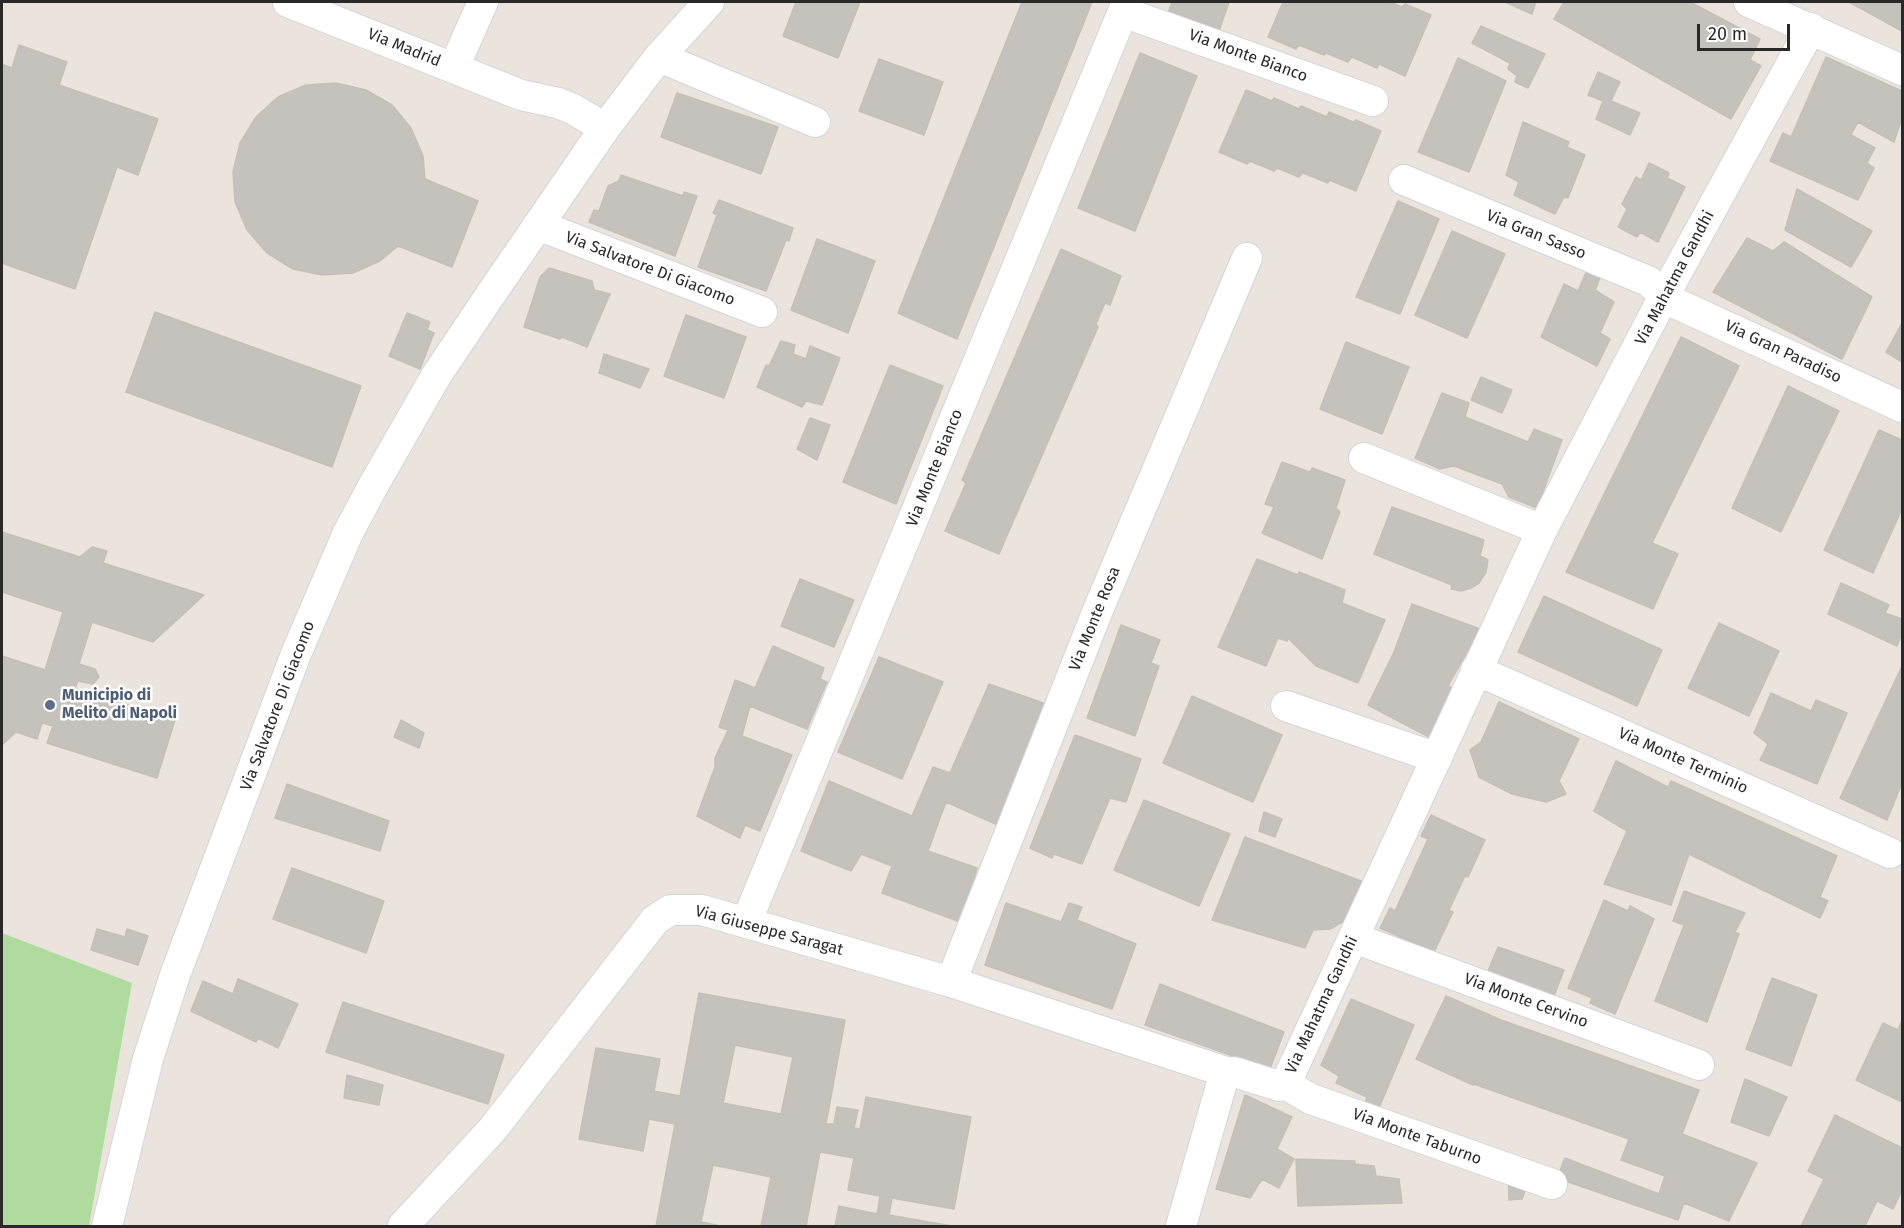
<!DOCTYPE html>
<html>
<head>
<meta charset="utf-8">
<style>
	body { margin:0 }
	#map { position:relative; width:1904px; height:1228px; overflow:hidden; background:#eae4dc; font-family:"Fira Sans",sans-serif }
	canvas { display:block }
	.frame { position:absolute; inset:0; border:3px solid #292929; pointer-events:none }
	.scale { position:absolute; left:1697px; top:24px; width:93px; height:27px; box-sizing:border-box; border:3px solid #292929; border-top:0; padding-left:8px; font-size:18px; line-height:21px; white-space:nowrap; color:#292929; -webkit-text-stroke:4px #fff; paint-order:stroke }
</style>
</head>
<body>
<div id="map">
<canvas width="1904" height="1228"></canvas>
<div class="frame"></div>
<div class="scale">20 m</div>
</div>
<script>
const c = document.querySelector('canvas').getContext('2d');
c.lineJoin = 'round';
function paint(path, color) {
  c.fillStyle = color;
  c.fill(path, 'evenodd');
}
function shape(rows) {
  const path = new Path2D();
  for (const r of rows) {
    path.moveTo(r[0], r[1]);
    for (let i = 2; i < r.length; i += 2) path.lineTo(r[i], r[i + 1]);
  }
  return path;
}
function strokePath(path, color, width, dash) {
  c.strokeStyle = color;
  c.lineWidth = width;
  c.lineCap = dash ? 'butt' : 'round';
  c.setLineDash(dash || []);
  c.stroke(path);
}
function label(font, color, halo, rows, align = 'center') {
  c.font = font + ' "Fira Sans",sans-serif';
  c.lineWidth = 5;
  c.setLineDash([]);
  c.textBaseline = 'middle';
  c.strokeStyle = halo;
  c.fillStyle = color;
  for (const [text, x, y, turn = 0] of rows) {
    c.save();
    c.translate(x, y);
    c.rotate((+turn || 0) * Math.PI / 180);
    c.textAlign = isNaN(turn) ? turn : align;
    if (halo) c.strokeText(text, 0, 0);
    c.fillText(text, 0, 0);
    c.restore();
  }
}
paint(shape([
	[2,933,132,983,89,1226,2,1226]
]), '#b0db9e');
const building = shape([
	[796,2,860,2,838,58,783,36,796,2],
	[1022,2,1092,2,957,339,898,313,1022,2],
	[1172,2,1229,2,1217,37,1167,16,1172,2],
	[1283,2,1390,2,1402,7,1405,4,1431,15,1405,76,1379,64,1377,68,1352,57,1348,62,1326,53,1324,55,1299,45,1296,49,1268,37,1283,2],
	[1505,2,1536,2,1532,14,1505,2],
	[1564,2,1690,2,1760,39,1750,60,1761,66,1731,119,1554,19,1564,2],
	[1849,2,1902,2,1902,31,1849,2],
	[1481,26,1545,54,1528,88,1515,82,1517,76,1508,69,1510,63,1472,43,1481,26],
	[19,45,67,62,59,85,158,119,138,175,117,167,75,289,2,263,2,64,12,68,19,45],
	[1140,53,1197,76,1135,231,1078,208,1140,53],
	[1826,57,1902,91,1902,118,1894,142,1858,122,1851,135,1875,148,1867,163,1874,168,1858,200,1770,161,1783,133,1791,137,1826,57],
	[1458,58,1506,81,1469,172,1418,152,1458,58],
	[879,59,943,82,924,135,859,111,879,59],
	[1598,72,1620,82,1611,101,1640,113,1630,135,1596,119,1603,101,1588,95,1598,72],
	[336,83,366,90,392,105,411,128,423,156,425,179,478,201,452,267,398,246,380,261,353,273,322,275,293,269,267,253,247,230,235,202,233,172,240,143,256,117,278,97,306,85,336,83],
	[1246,90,1272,101,1274,98,1299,109,1301,106,1327,117,1329,112,1353,122,1356,120,1381,131,1356,191,1329,180,1328,183,1303,173,1299,177,1277,168,1274,171,1250,161,1247,164,1219,152,1246,90],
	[677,93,778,127,761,174,661,137,677,93],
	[1523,122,1569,142,1567,147,1585,155,1568,198,1564,197,1555,214,1514,195,1519,182,1506,175,1523,122],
	[1649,163,1669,173,1667,178,1685,187,1658,242,1640,232,1637,237,1618,227,1627,209,1622,204,1636,177,1641,180,1649,163],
	[621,175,683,196,684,192,697,196,675,256,589,222,594,210,599,211,608,186,619,181,621,175],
	[1797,189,1872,231,1851,267,1785,230,1797,189],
	[719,200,793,228,789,241,786,240,766,291,698,267,717,215,713,213,719,200],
	[1398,201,1439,219,1400,314,1356,297,1398,201],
	[1452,231,1505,254,1467,338,1415,315,1452,231],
	[1747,238,1773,251,1784,242,1872,297,1842,359,1713,292,1747,238],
	[817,239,875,261,848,333,791,310,817,239],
	[1061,249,1121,276,1110,305,1105,303,1096,324,1098,327,999,554,945,531,966,483,962,480,1061,249],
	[549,268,592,281,594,290,610,294,587,347,562,337,560,339,524,327,540,277,549,268],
	[1588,268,1602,273,1595,290,1614,302,1600,333,1610,339,1597,366,1541,337,1564,284,1578,291,1588,268],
	[155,312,361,386,332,467,126,392,155,312],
	[407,313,430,322,427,330,434,333,420,369,389,356,407,313],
	[686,315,746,337,724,398,664,376,686,315],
	[1902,323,1902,362,1886,352,1902,323],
	[1681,337,1739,366,1652,543,1678,554,1653,609,1566,572,1681,337],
	[781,341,795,345,793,354,806,359,810,346,840,358,822,405,806,401,802,407,757,387,766,365,769,366,781,341],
	[1346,342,1409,367,1382,434,1320,409,1346,342],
	[604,354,649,369,640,388,599,373,604,354],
	[890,365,943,386,896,504,843,482,890,365],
	[1481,377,1512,390,1502,413,1471,400,1481,377],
	[1788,386,1839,411,1781,532,1732,508,1788,386],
	[1442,393,1469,403,1465,417,1528,442,1534,429,1562,440,1537,508,1509,497,1502,484,1454,466,1440,469,1415,458,1442,393],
	[810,418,830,425,817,460,797,449,810,418],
	[1879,430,1902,440,1902,509,1873,573,1824,550,1879,430],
	[1282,462,1310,472,1312,468,1345,480,1336,508,1340,512,1322,559,1262,533,1274,507,1265,504,1282,462],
	[1392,507,1484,540,1480,556,1488,560,1486,572,1479,583,1471,588,1461,591,1451,589,1452,585,1374,554,1392,507],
	[2,532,80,557,92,547,107,551,103,563,204,595,153,642,92,622,79,664,95,669,99,677,93,684,78,681,75,688,175,720,157,778,47,743,53,726,42,723,37,739,16,732,2,745,2,656,45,670,63,612,2,592,2,532],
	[1257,559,1298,575,1299,572,1345,590,1342,603,1385,620,1358,683,1316,666,1288,638,1287,641,1278,638,1266,666,1218,647,1257,559],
	[800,579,854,600,834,647,781,626,800,579],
	[1841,583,1889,605,1885,613,1902,619,1902,634,1897,646,1828,614,1841,583],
	[1544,596,1662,650,1637,706,1518,652,1544,596],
	[1412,604,1480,629,1448,686,1452,688,1429,737,1368,705,1394,652,1412,604],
	[1719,623,1779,651,1749,716,1688,688,1719,623],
	[1121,625,1160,640,1151,663,1159,666,1135,736,1087,718,1121,625],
	[773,646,824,668,820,679,827,682,807,729,750,706,742,736,792,755,760,831,745,825,740,838,697,816,715,767,715,758,728,730,719,727,735,680,755,688,773,646],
	[879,657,943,682,902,779,838,752,879,657],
	[1901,668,1902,669,1902,783,1887,820,1840,798,1901,668],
	[989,684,1049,705,1000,826,946,802,928,851,977,868,963,923,882,893,892,866,861,854,851,871,801,851,829,781,912,816,933,767,950,773,989,684],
	[1771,693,1811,711,1816,700,1847,713,1817,784,1760,760,1768,744,1754,733,1771,693],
	[1192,696,1282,735,1253,802,1163,763,1192,696],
	[1499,702,1579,739,1559,781,1566,794,1546,802,1512,794,1479,777,1470,750,1481,742,1499,702],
	[401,720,424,733,419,748,394,737,401,720],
	[1075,735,1141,759,1126,802,1110,798,1082,864,1054,854,1052,858,1030,848,1075,735],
	[1616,761,1668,787,1671,781,1837,856,1820,897,1828,901,1820,918,1689,854,1671,905,1604,884,1627,831,1594,811,1616,761],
	[287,784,389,821,380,851,275,818,287,784],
	[1144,800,1230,834,1199,906,1114,870,1144,800],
	[1264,812,1282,819,1275,837,1259,831,1264,812],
	[1431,815,1485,840,1468,877,1465,876,1449,910,1453,912,1434,952,1380,928,1390,908,1395,911,1428,839,1421,836,1431,815],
	[1245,837,1361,881,1361,896,1344,921,1330,929,1313,930,1305,948,1212,920,1245,837],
	[292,868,384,901,366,953,273,919,292,868],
	[1684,891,1745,913,1735,932,1739,934,1707,1022,1655,1001,1684,925,1673,921,1684,891],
	[1604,900,1628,911,1630,906,1654,919,1615,1014,1590,1003,1592,998,1568,988,1604,900],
	[1006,903,1061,922,1069,903,1082,907,1077,920,1136,944,1112,1009,985,965,1006,903],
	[97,929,125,937,127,929,148,936,138,965,91,950,97,929],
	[1498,947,1564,970,1554,996,1488,971,1498,947],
	[1772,978,1817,995,1791,1066,1746,1049,1772,978],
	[238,979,298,1004,278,1048,258,1038,256,1042,191,1011,203,981,233,994,238,979],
	[1160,984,1284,1032,1270,1069,1145,1025,1160,984],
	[699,993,845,1020,826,1124,834,1124,837,1107,858,1110,854,1128,860,1129,866,1097,971,1117,954,1209,892,1198,889,1215,952,1226,835,1226,839,1206,877,1214,880,1196,848,1190,854,1158,820,1152,806,1226,761,1226,771,1177,713,1165,701,1222,721,1226,656,1226,675,1124,649,1119,643,1151,579,1139,596,1048,660,1059,654,1091,680,1096,699,993],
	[735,1045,793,1057,781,1114,723,1103,735,1045],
	[1446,996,1501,1020,1699,1090,1682,1134,1757,1163,1729,1221,1684,1203,1678,1220,1557,1178,1565,1158,1659,1194,1665,1176,1621,1160,1629,1139,1474,1084,1473,1085,1416,1059,1446,996],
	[1351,999,1414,1025,1376,1115,1363,1110,1367,1097,1336,1083,1339,1076,1321,1065,1351,999],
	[343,1002,504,1055,488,1104,326,1052,343,1002],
	[1902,1020,1902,1102,1856,1080,1883,1023,1898,1030,1902,1020],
	[347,1075,383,1085,379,1105,344,1098,347,1075],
	[1745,1079,1787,1097,1769,1136,1731,1122,1745,1079],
	[1245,1095,1292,1117,1277,1149,1294,1159,1279,1188,1262,1179,1250,1198,1216,1189,1245,1095],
	[1835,1115,1902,1148,1902,1190,1893,1209,1877,1201,1865,1226,1801,1226,1824,1179,1808,1171,1835,1115],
	[1296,1159,1355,1161,1355,1164,1374,1166,1376,1176,1399,1179,1402,1203,1298,1206,1296,1159],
	[1508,1170,1529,1179,1522,1199,1509,1200,1508,1170]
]);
paint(building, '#c5c1bc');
strokePath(building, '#c5c0b6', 1.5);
const minor = shape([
	[288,2,521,95,558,103,573,109,605,128],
	[1749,2,1902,70],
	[1123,12,1373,101],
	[659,57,815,122],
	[454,67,483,2],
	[1404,180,1648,281,1675,303,1902,407],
	[538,225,762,312],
	[1364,458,1542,530],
	[1476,670,1890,853],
	[1286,706,1437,758],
	[746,923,1127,2],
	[1354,938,1699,1065],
	[951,982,1098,610,1247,258],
	[1285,1084,1311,1099,1552,1184],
	[107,1226,148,1059,175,975,296,654,348,533,373,486,436,376,493,291,605,128,659,57,709,2],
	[403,1226,492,1130,655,920,670,910,702,910,951,982,1229,1073],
	[1181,1226,1223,1079,1226,1074,1234,1072,1279,1086,1286,1083,1542,530,1664,296,1811,28]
]);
strokePath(minor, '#d2d4e0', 32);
strokePath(minor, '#fff', 30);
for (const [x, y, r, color] of [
	[50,705,6,"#5c6f8a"]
]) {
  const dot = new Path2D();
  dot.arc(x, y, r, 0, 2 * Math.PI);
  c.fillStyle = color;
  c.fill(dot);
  strokePath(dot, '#fff', 2);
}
label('16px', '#292929', '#fff', [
	["Via Madrid",404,48,22],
	["Via Monte Bianco",1248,56,20],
	["Via Gran Sasso",1536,235,22],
	["Via Salvatore Di Giacomo",650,269,21],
	["Via Mahatma Gandhi",1675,278,-62],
	["Via Gran Paradiso",1783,352,25],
	["Via Monte Bianco",935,468,-68],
	["Via Monte Rosa",1095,619,-68],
	["Via Salvatore Di Giacomo",278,706,-69],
	["Via Monte Terminio",1683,761,24],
	["Via Giuseppe Saragat",769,931,15],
	["Via Monte Cervino",1526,1001,20],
	["Via Mahatma Gandhi",1322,1005,-65],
	["Via Monte Taburno",1417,1137,20]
]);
label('bold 16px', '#4e5e75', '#fff', [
	["Municipio di",62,696],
	["Melito di Napoli",62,714]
], 'left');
</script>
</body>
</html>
